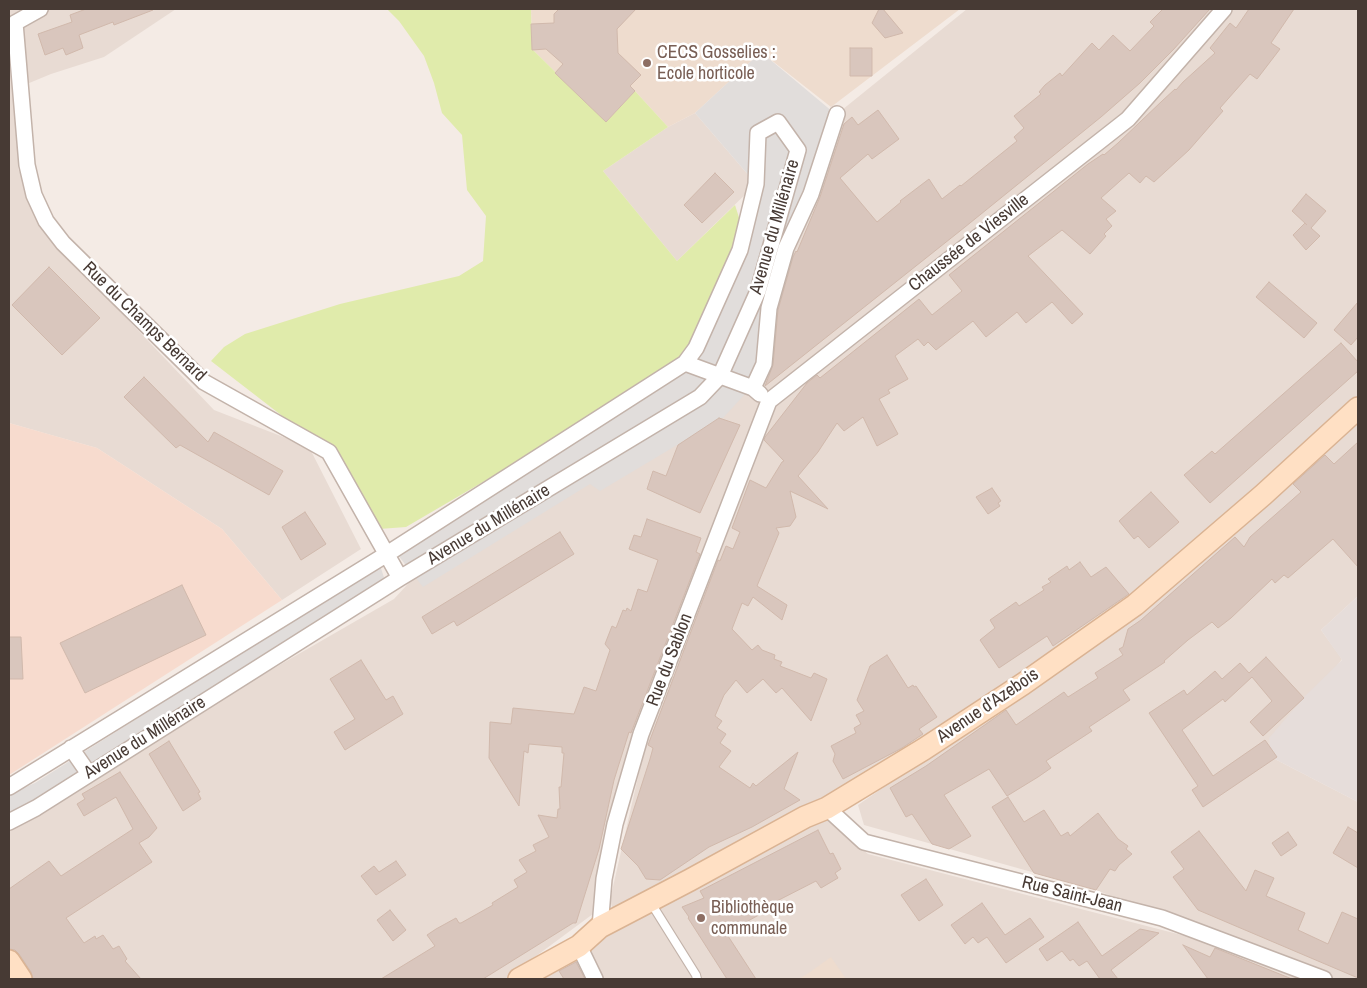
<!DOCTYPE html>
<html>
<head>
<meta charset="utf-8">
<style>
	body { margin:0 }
	#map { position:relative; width:1367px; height:988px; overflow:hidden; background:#f4ebe5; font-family:"Archivo Narrow",sans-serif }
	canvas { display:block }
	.frame { position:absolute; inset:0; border:10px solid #473a34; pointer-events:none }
</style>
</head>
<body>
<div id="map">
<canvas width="1367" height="988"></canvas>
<div class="frame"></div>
</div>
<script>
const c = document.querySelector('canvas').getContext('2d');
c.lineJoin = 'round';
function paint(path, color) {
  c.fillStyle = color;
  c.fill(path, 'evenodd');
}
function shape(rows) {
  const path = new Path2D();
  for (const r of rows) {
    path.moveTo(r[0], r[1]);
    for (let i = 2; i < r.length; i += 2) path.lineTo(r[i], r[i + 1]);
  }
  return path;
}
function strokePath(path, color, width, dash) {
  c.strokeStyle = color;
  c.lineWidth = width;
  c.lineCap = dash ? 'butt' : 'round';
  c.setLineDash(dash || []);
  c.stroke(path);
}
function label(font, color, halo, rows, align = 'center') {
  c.font = font + ' "Archivo Narrow",sans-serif';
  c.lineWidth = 5;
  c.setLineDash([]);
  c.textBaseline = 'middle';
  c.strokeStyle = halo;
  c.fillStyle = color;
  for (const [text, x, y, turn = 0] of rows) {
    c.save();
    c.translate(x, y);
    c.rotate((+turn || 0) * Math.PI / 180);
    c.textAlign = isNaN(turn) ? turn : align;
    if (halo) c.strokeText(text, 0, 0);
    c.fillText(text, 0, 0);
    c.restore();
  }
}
paint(shape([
	[9,9,176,9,104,57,51,74,22,86,18,169,59,238,131,323,214,410,309,447,361,549,282,600,222,529,97,448,9,423,9,20,11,21,9,19],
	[967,9,1358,9,1358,408,1205,545,1014,677,892,760,615,919,610,900,656,698,641,734,601,908,505,979,34,979,9,946,9,821,394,599,429,561,774,328,781,266,837,114],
	[695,113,756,184,677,261,603,171,668,127],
	[1358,418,1358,516,1332,537,1358,567,1358,596,1321,630,1342,659,1271,757,1358,802,1358,979,1327,979,1096,890,864,825,858,805,1152,601],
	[821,813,868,854,1197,939,1310,979,518,979]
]), '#e8dbd3');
paint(shape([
	[9,423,97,448,222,529,282,600,9,775]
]), '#f7dbce');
paint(shape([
	[1358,596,1358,802,1271,757,1269,738,1305,696,1342,660,1321,630]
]), '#e6ddda');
paint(shape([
	[531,9,960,9,831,107,761,52,695,113,668,127,635,91,606,122,532,49],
	[831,957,846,979,799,979,810,972]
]), '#eedcce');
paint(shape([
	[387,9,531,9,532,49,606,122,635,91,668,127,603,171,677,261,735,205,744,233,721,292,676,369,406,527,379,529,329,452,211,361,224,347,245,334,340,304,459,276,483,261,486,216,467,190,462,135,442,113,434,83,424,56,399,21]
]), '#e0ebab');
paint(shape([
	[761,52,833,112,788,243,756,382,724,417,600,491,590,484,423,587,390,545,690,356,756,184,695,113],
	[380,565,387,587,9,822,9,794,35,783]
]), '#e1dddb');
const building = shape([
	[86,9,153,9,153,10,114,25,113,22,79,35,83,48,66,55,63,48,45,55,38,34,72,22,70,15,86,9],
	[559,9,636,9,617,29,618,53,641,75,630,86,635,91,606,122,555,73,563,64,546,49,532,50,531,24,554,23,554,14,559,9],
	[879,9,883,9,903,33,885,38,872,23,879,9],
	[1163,9,1210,9,1173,50,1140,83,1101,117,965,227,765,386,773,365,778,310,793,257,796,251,797,252,820,197,844,124,852,117,858,125,878,110,899,139,872,159,868,154,840,178,877,222,901,202,900,201,929,179,942,199,960,185,961,186,1017,141,1014,137,1024,128,1014,116,1041,94,1039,92,1045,85,1060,73,1062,76,1092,43,1099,50,1113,35,1130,51,1154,26,1150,22,1163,9],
	[1249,9,1294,9,1271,43,1280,49,1257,79,1250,74,1220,108,1223,111,1189,150,1154,182,1146,176,1140,183,1129,173,1101,198,1116,211,1106,219,1112,226,1104,234,1106,236,1090,254,1062,230,1028,256,1083,314,1072,324,1052,302,1026,323,1017,312,986,337,973,321,936,350,928,342,924,346,918,339,895,356,908,379,888,390,890,393,879,399,898,434,877,446,863,417,844,431,837,423,818,452,798,476,828,509,790,491,796,517,790,526,776,528,779,533,757,586,787,605,782,620,753,597,748,606,742,603,732,629,752,650,758,645,762,650,775,655,774,659,782,662,780,666,811,678,814,673,827,679,811,721,782,688,776,693,763,679,747,693,736,680,724,695,715,716,722,721,717,728,726,734,720,743,731,751,719,767,750,788,753,783,756,786,798,752,784,789,800,800,752,827,709,847,660,880,646,879,638,866,621,849,650,759,653,748,648,745,718,560,720,561,726,546,733,549,740,532,732,528,750,480,766,488,782,462,784,461,764,440,765,437,807,383,817,375,820,378,919,299,932,315,962,291,949,275,1088,164,1103,154,1104,155,1118,143,1162,101,1175,89,1176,90,1183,82,1215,53,1210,48,1230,23,1236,28,1249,9],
	[850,48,872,48,872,76,850,76,850,48],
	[715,173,734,192,702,223,684,205,715,173],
	[1306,194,1326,211,1311,228,1320,236,1306,250,1293,235,1305,223,1307,225,1292,211,1306,194],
	[49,267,100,318,62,355,12,305,49,267],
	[1269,282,1317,323,1304,338,1256,297,1269,282],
	[1358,302,1358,337,1351,345,1334,330,1358,302],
	[1341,343,1358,362,1358,371,1210,503,1184,475,1212,451,1215,454,1341,343],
	[144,377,208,442,214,432,283,471,269,495,180,445,176,448,124,397,144,377],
	[719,418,740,425,700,513,647,489,653,471,666,476,678,445,719,418],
	[1358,442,1358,567,1333,539,1288,578,1284,575,1275,583,1272,579,1231,618,1218,628,1212,622,1188,640,1164,661,1165,662,1123,690,1130,700,1089,727,1092,731,1046,761,1051,768,1038,777,1007,796,989,769,944,795,971,836,949,849,932,844,912,814,906,817,890,788,926,766,1006,710,1016,725,1064,692,1068,697,1098,678,1095,673,1123,655,1119,649,1123,647,1128,629,1141,620,1235,537,1244,547,1250,537,1301,492,1293,484,1325,455,1334,464,1358,442],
	[992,488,1001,501,998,503,1000,506,988,514,976,497,992,488],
	[1151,492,1179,522,1149,548,1138,536,1134,539,1119,521,1151,492],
	[305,512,326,544,301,560,282,527,305,512],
	[647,519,701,538,696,552,700,554,631,733,629,732,614,780,599,849,576,923,573,923,483,979,381,979,435,946,427,935,436,929,456,918,459,923,461,923,493,905,492,903,518,887,514,880,527,872,519,860,536,851,533,845,549,837,538,815,557,818,558,809,560,809,559,787,561,787,564,753,562,753,562,747,529,744,528,753,524,751,519,806,489,758,490,722,511,724,513,708,574,714,584,687,596,691,610,650,605,644,612,626,616,628,623,610,626,611,627,608,631,611,638,589,647,592,658,560,629,549,634,535,641,537,647,519],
	[560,532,574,554,457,626,454,621,432,634,422,617,560,532],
	[1080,562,1091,577,1106,567,1129,594,1053,646,1047,636,999,668,980,640,995,628,990,620,1016,602,1019,606,1044,590,1042,587,1051,582,1048,579,1067,566,1069,570,1080,562],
	[182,585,206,635,85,693,60,643,182,585],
	[9,637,21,637,23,679,9,679,9,637],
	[887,655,908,688,913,685,914,687,916,686,937,717,919,729,923,734,902,748,843,779,833,761,835,754,831,746,856,733,854,728,861,724,856,715,864,711,857,700,870,666,887,655],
	[1266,657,1304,698,1263,736,1250,722,1272,701,1252,677,1225,702,1223,699,1182,730,1213,776,1265,740,1277,757,1203,807,1192,790,1198,786,1149,713,1184,690,1187,695,1215,671,1222,679,1240,663,1249,673,1266,657],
	[361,660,386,700,393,696,403,714,345,750,334,732,355,719,330,679,361,660],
	[169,741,200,792,198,793,201,799,183,811,149,754,169,741],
	[120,772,157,828,149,837,139,843,152,862,66,918,84,943,95,936,96,939,103,935,113,949,119,946,127,959,125,961,141,979,33,979,31,972,19,954,15,950,9,949,9,889,49,861,61,876,133,829,116,797,84,816,77,804,85,799,82,794,120,772],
	[1008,797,1024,822,1044,810,1061,836,1068,832,1070,836,1098,813,1118,839,1128,846,1126,849,1132,854,1119,865,1115,871,1110,869,1096,890,1034,873,992,807,1008,797],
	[1348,827,1358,833,1358,868,1333,853,1348,827],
	[818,830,830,854,833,853,841,869,835,873,838,878,821,888,816,881,771,904,773,907,748,921,728,936,756,979,727,979,688,918,689,917,682,907,704,898,700,891,818,830],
	[1199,831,1246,891,1255,870,1274,878,1266,896,1305,913,1298,930,1328,944,1342,912,1358,919,1358,978,1198,910,1173,877,1184,869,1171,852,1199,831],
	[1288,832,1297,845,1281,856,1272,843,1288,832],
	[396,861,406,875,376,895,361,876,374,866,379,872,396,861],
	[926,879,943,905,919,921,901,895,926,879],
	[982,903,1005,935,1030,918,1044,937,1006,963,987,937,978,943,973,937,965,944,951,925,982,903],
	[390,910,406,930,393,941,377,920,390,910],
	[1078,922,1102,956,1140,929,1159,933,1111,970,1118,979,1100,979,1087,961,1079,966,1073,959,1070,961,1062,951,1047,961,1039,949,1078,922],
	[1183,945,1210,957,1215,948,1292,979,1208,979,1183,945],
	[576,962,585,979,564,979,559,971,576,962]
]);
paint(building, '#d9c6bd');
strokePath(building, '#d1b9ac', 1);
const lane = shape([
	[651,903,696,975,697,979]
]);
const street = shape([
	[15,23,27,165,34,195,46,221,63,243,204,382,329,452,400,578],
	[15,23,40,9],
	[685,363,753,388,760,394],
	[753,388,764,364,769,308,786,248,811,194,837,114],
	[769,401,1128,119,1224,9],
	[71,748,89,774],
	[9,787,387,554,685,363,696,348,740,250,756,184,758,133,778,122,798,150,758,291,720,376,700,397,400,578,36,808,9,822],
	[827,808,864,842,1162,918,1324,979],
	[600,927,604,879,615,824,641,734,769,401],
	[579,946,595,979]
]);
const secondary = shape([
	[9,961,21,979],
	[519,979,579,946,600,927,690,880,805,817,827,808,924,749,1023,684,1135,605,1263,495,1358,408]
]);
strokePath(lane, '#c3b3aa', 10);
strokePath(street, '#c3b3aa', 18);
strokePath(secondary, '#dab393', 24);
strokePath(lane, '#fff', 8);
strokePath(street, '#fff', 15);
strokePath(secondary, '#ffe0c4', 21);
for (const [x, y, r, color] of [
	[647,63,5,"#8d6e63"],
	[701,918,5,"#8d6e63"]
]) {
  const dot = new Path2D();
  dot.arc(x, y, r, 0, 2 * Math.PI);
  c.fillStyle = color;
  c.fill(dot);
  strokePath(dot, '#fff', 2);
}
label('18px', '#785e54', '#fff', [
	["CECS Gosselies :",657,53],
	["Ecole horticole",657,74],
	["Bibliothèque",711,908],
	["communale",711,929]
], 'left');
label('18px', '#473a34', '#fff', [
	["Avenue du Millénaire",775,227,-74],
	["Chaussée de Viesville",969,243,-38],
	["Rue du Champs Bernard",144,322,44],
	["Avenue du Millénaire",489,525,-31],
	["Rue du Sablon",670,660,-69],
	["Avenue d'Azebois",988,706,-34],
	["Avenue du Millénaire",145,738,-32],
	["Rue Saint-Jean",1072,895,14]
]);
</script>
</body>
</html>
